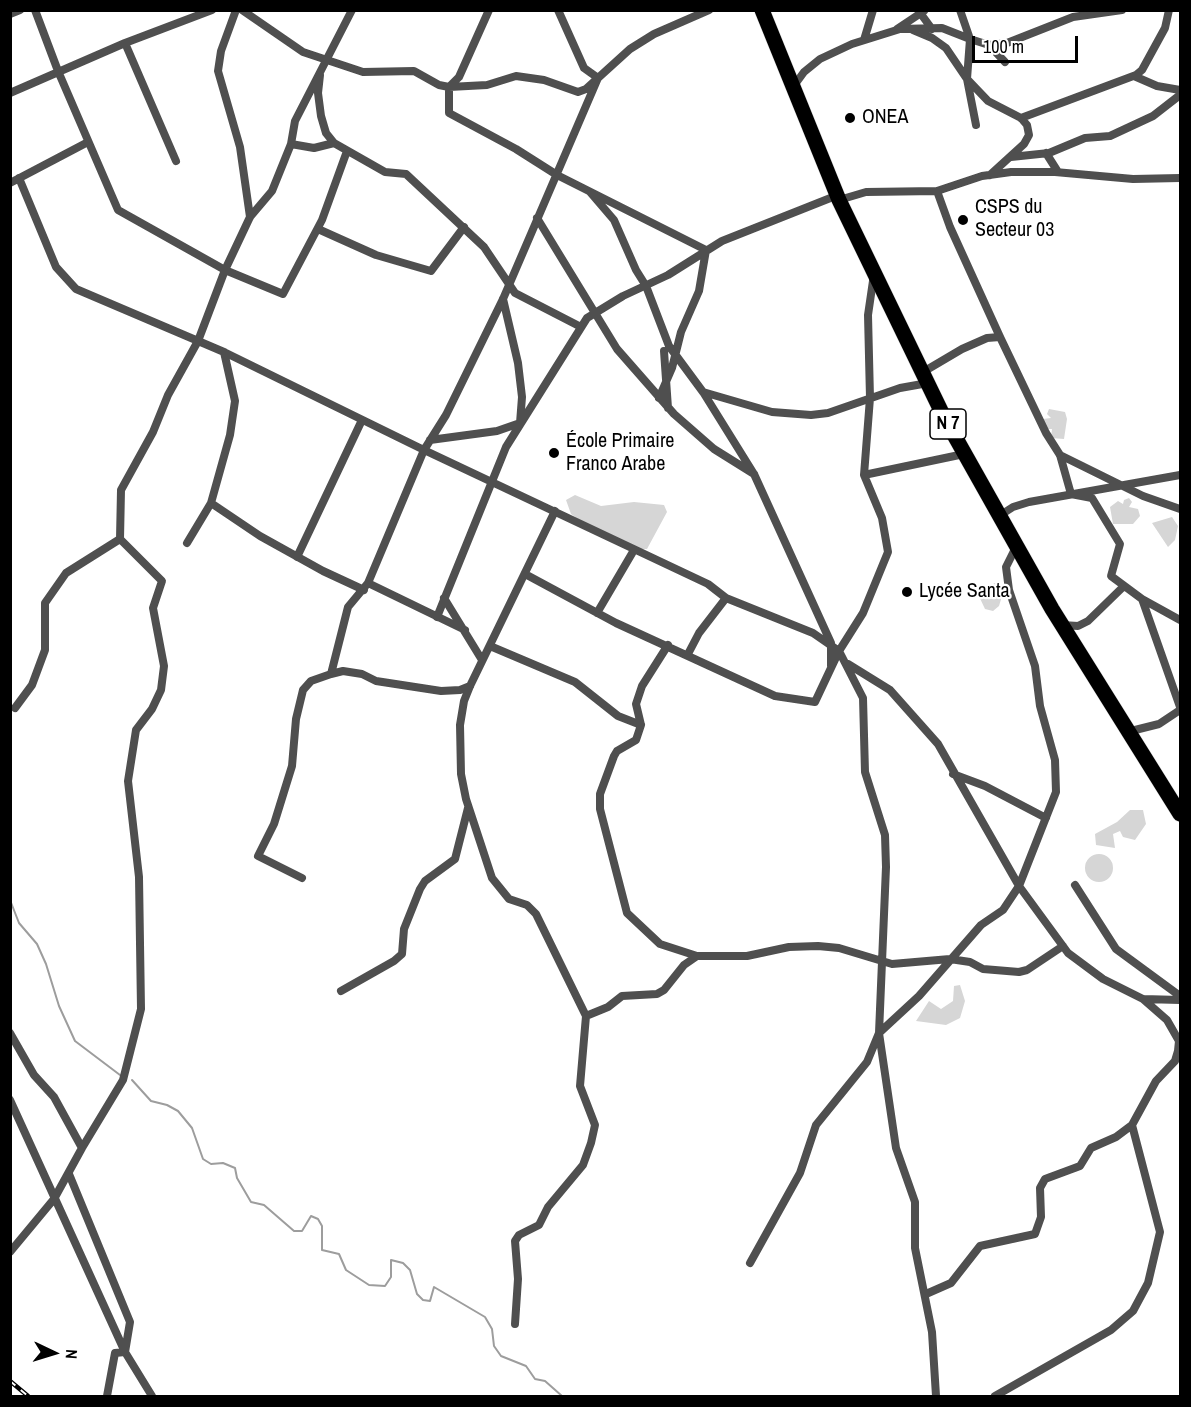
<!DOCTYPE html>
<html>
<head>
<meta charset="utf-8">
<style>
	body { margin:0 }
	#map { position:relative; width:1191px; height:1407px; overflow:hidden; background:#fff; font-family:"Archivo Narrow",sans-serif }
	canvas { display:block }
	.frame { position:absolute; inset:0; border:12px solid #000; pointer-events:none }
	.north { position:absolute; left:24px; top:1323px; width:60px; height:60px; -webkit-text-stroke:4px #fff; paint-order:stroke; rotate:94deg; font-size:16px; font-weight:700; line-height:24px; text-align:center; color:#000 }
	.north::after { content:''; display:block; margin:auto; width:21px; height:27px; background:#000; clip-path:polygon(50% 0,100% 100%,50% 72%,0 100%) }
	.scale { position:absolute; left:972px; top:36px; width:106px; height:27px; box-sizing:border-box; border:3px solid #000; border-top:0; padding-left:8px; font-size:18px; line-height:21px; white-space:nowrap; color:#000; -webkit-text-stroke:4px #fff; paint-order:stroke }
</style>
</head>
<body>
<div id="map">
<canvas width="1191" height="1407"></canvas>
<div class="frame"></div>
<div class="north">N</div>
<div class="scale">100 m</div>
</div>
<script>
const c = document.querySelector('canvas').getContext('2d');
c.lineJoin = 'round';
function paint(path, color) {
  c.fillStyle = color;
  c.fill(path, 'evenodd');
}
function shape(rows) {
  const path = new Path2D();
  for (const r of rows) {
    if (r.length === 3) {
      path.moveTo(r[0] + r[2], r[1]);
      path.arc(r[0], r[1], r[2], 0, 2 * Math.PI);
      continue;
    }
    path.moveTo(r[0], r[1]);
    for (let i = 2; i < r.length; i += 2) path.lineTo(r[i], r[i + 1]);
  }
  return path;
}
function strokePath(path, color, width, dash) {
  c.strokeStyle = color;
  c.lineWidth = width;
  c.lineCap = dash ? 'butt' : 'round';
  c.setLineDash(dash || []);
  c.stroke(path);
}
function label(font, color, halo, rows, align = 'center') {
  c.font = font + ' "Archivo Narrow",sans-serif';
  c.lineWidth = 4.5;
  c.setLineDash([]);
  c.textBaseline = 'middle';
  c.strokeStyle = halo;
  c.fillStyle = color;
  for (const [text, x, y, turn = 0] of rows) {
    c.save();
    c.translate(x, y);
    c.rotate((+turn || 0) * Math.PI / 180);
    c.textAlign = isNaN(turn) ? turn : align;
    if (halo) c.strokeText(text, 0, 0);
    c.fillText(text, 0, 0);
    c.restore();
  }
}
paint(shape([
	[1049,409,1065,412,1067,419,1064,439,1051,438,1052,429,1046,429,1043,419,1051,418,1047,414],
	[575,495,601,506,634,502,664,505,667,512,647,549,639,549,584,523,571,514,566,500],
	[1129,498,1132,502,1129,507,1138,509,1140,516,1133,524,1113,524,1110,507,1118,501,1123,504,1124,500],
	[1172,517,1178,526,1175,540,1168,547,1152,523],
	[995,583,998,589,996,591,1002,596,999,606,993,611,985,609,977,592],
	[1130,810,1143,810,1146,824,1135,840,1123,837,1120,831,1113,834,1115,848,1096,845,1095,834,1117,822],
	[1099,868,14],
	[960,985,965,1001,960,1018,946,1025,916,1021,929,1001,941,1009,953,1001,954,986]
]), '#d6d6d6');
strokePath(shape([
	[10,900,19,923,37,944,46,964,59,1006,75,1041,120,1075],
	[132,1080,151,1101,167,1105,178,1111,192,1128,203,1159,211,1164,223,1163,235,1168,237,1178,251,1202,264,1205,294,1231,302,1231,311,1216,318,1219,322,1226,322,1250,339,1254,346,1270,369,1285,385,1286,391,1277,391,1260,403,1263,410,1270,417,1294,423,1300,430,1301,434,1287,485,1317,492,1329,494,1346,501,1356,526,1366,535,1379,545,1381,562,1396]
]), '#9d9d9d', 2);
const highway = shape([
	[762,10,839,200,944,417,1052,609,1180,814]
]);
strokePath(highway, '#dbdbdb', 16);
strokePath(shape([
	[35,10,58,71,118,210,225,270,283,294,322,220,347,151],
	[236,10,221,51,218,71,240,147,250,217],
	[242,10,303,52,363,72,414,71,439,85,449,87,487,85,516,76,544,80,578,92,586,89,598,78,584,68,558,10],
	[489,10,459,77,449,87,449,113,516,149,557,175,706,250,699,291,681,332,672,368,659,398],
	[918,10,932,29],
	[960,10,970,39,989,45,1007,43,1073,17,1122,10],
	[10,14,20,10],
	[897,29,924,11],
	[913,30,932,38,946,48,967,79,976,125],
	[864,40,873,10],
	[125,43,176,161],
	[989,45,1005,62],
	[320,75,318,93,321,116,326,133,334,143,385,172,406,174,484,247,515,293,581,327],
	[1134,76,1157,86,1180,90],
	[793,87,804,72,820,59,852,44,900,29,942,28,970,39,967,79,988,101,1021,118,1027,125,1029,135,1024,144,990,175],
	[10,93,125,43,212,10],
	[1021,118,1136,75,1142,70,1165,28,1169,10],
	[291,144,314,148,334,143],
	[1046,153,1058,172],
	[1011,157,1049,153,1085,138,1110,136,1153,116,1180,95],
	[19,178,56,267,76,289,224,352,424,450,708,584,726,598,813,633,839,651,815,702,775,696,616,623,525,574],
	[10,183,88,142],
	[937,191,950,227,1000,337,1046,433,1060,455,1071,494,1092,498,1120,544,1111,576,1142,599,1180,620],
	[590,192,614,220,636,270,646,286,669,346,703,392,772,412,811,415,828,413,900,388,928,383],
	[839,200,866,192,937,191,982,176,1011,172,1055,172,1133,179,1180,178],
	[537,218,617,349,674,414,714,449,754,474],
	[318,229,376,255,431,271,464,227],
	[874,274,868,315,870,398,864,475,882,518,888,552,863,613,839,651,863,698,865,772,885,835,886,867,879,1033,896,1148,915,1202,915,1248,932,1332,936,1396],
	[664,351,668,408],
	[923,372,962,349,987,338,1000,337],
	[703,392,754,474,831,643,831,666],
	[430,440,497,431,520,423,522,397,518,363,503,299],
	[1060,455,1143,496,1180,509],
	[864,475,964,454],
	[211,503,260,536,323,571,364,590],
	[999,516,1013,507,1029,502,1180,475],
	[187,543,211,503,230,435,235,401,224,352],
	[297,557,362,420],
	[368,583,465,630],
	[444,598,482,660],
	[1142,599,1180,707],
	[597,613,634,550],
	[437,617,506,447,587,318,623,296,668,275,722,241,838,195],
	[1062,625,1078,626,1088,621,1124,586],
	[668,645,642,686,636,704,641,725,636,740,617,751,614,756,600,794,600,809,627,913,660,944,697,956],
	[490,646,575,682,618,716,641,725],
	[688,654,699,633,726,598],
	[848,664,890,690,938,744,1019,886,1068,953,1103,979,1143,999,1180,1000],
	[331,674,343,671,362,674,376,681,441,691,460,690,470,686],
	[15,708,32,685,45,650,45,603,66,573,120,539],
	[1127,732,1159,724,1180,710],
	[953,774,985,786,1046,818],
	[302,878,258,856,274,824,292,766,296,719,303,690,311,681,331,674,348,607,368,583,424,450,446,415,503,299,598,78,630,49,654,34,709,10],
	[1075,885,1116,949,1180,996],
	[341,991,394,961,402,954,404,929,420,889,425,881,455,859,468,808],
	[586,1016,608,1007,622,996,657,994,664,990,684,965,697,956,747,956,789,947,818,946,839,948,892,964,950,959,970,962,983,969,1019,972,1027,970,1063,946],
	[10,1033,34,1075,54,1097,82,1148,123,1080,141,1009,139,877,128,781,136,730,152,709,161,690,164,666,153,608,162,581,120,539,121,490,153,432,168,395,198,341,225,270,250,217,272,191,291,144,295,121,352,10],
	[10,1100,125,1352,152,1396],
	[69,1174,130,1322,125,1352,115,1353,107,1396],
	[10,1252,54,1199,82,1148],
	[750,1263,800,1173,816,1125,867,1062,879,1033,919,996,981,925,1003,910,1019,886,1056,792,1055,760,1040,706,1035,666,1009,590,1006,567,1016,547],
	[926,1294,951,1283,980,1246,1035,1234,1041,1217,1040,1188,1045,1179,1080,1166,1091,1148,1116,1137,1132,1125,1156,1081,1175,1061,1178,1051,1179,1041,1167,1020,1143,999],
	[515,1324,518,1279,515,1241,519,1235,539,1225,548,1207,583,1165,591,1143,595,1125,580,1086,586,1016,536,914,527,905,509,899,492,878,466,799,461,774,460,725,464,701,470,686,555,511],
	[995,1396,1111,1330,1133,1311,1148,1283,1160,1232,1132,1125]
]), '#4f4f4f', 8);
strokePath(highway, '#000', 15);
const rail = shape([
	[10,1381,28,1396]
]);
strokePath(rail, '#000', 4.5);
strokePath(rail, '#fff', 2, [7]);
for (const [x, y, r, color] of [
	[850,118,6,"#000"],
	[963,220,6,"#000"],
	[554,453,6,"#000"],
	[907,592,6,"#000"]
]) {
  const dot = new Path2D();
  dot.arc(x, y, r, 0, 2 * Math.PI);
  c.fillStyle = color;
  c.fill(dot);
  strokePath(dot, '#fff', 2);
}
for (const [x, y, w] of [
	[948,424,36]
]) {
  const box = new Path2D();
  box.roundRect(x - w / 2, y - 15, w, 30, 4.5);
  c.fillStyle = '#fff';
  c.fill(box);
  strokePath(box, '#000', 1.5);
}
label('bold 18px', '#000', null, [
	["N 7",948,424]
]);
label('20px', '#000', '#fff', [
	["ONEA",862,118],
	["CSPS du",975,208],
	["Secteur 03",975,231],
	["École Primaire",566,442],
	["Franco Arabe",566,465],
	["Lycée Santa",919,592]
], 'left');
</script>
</body>
</html>
